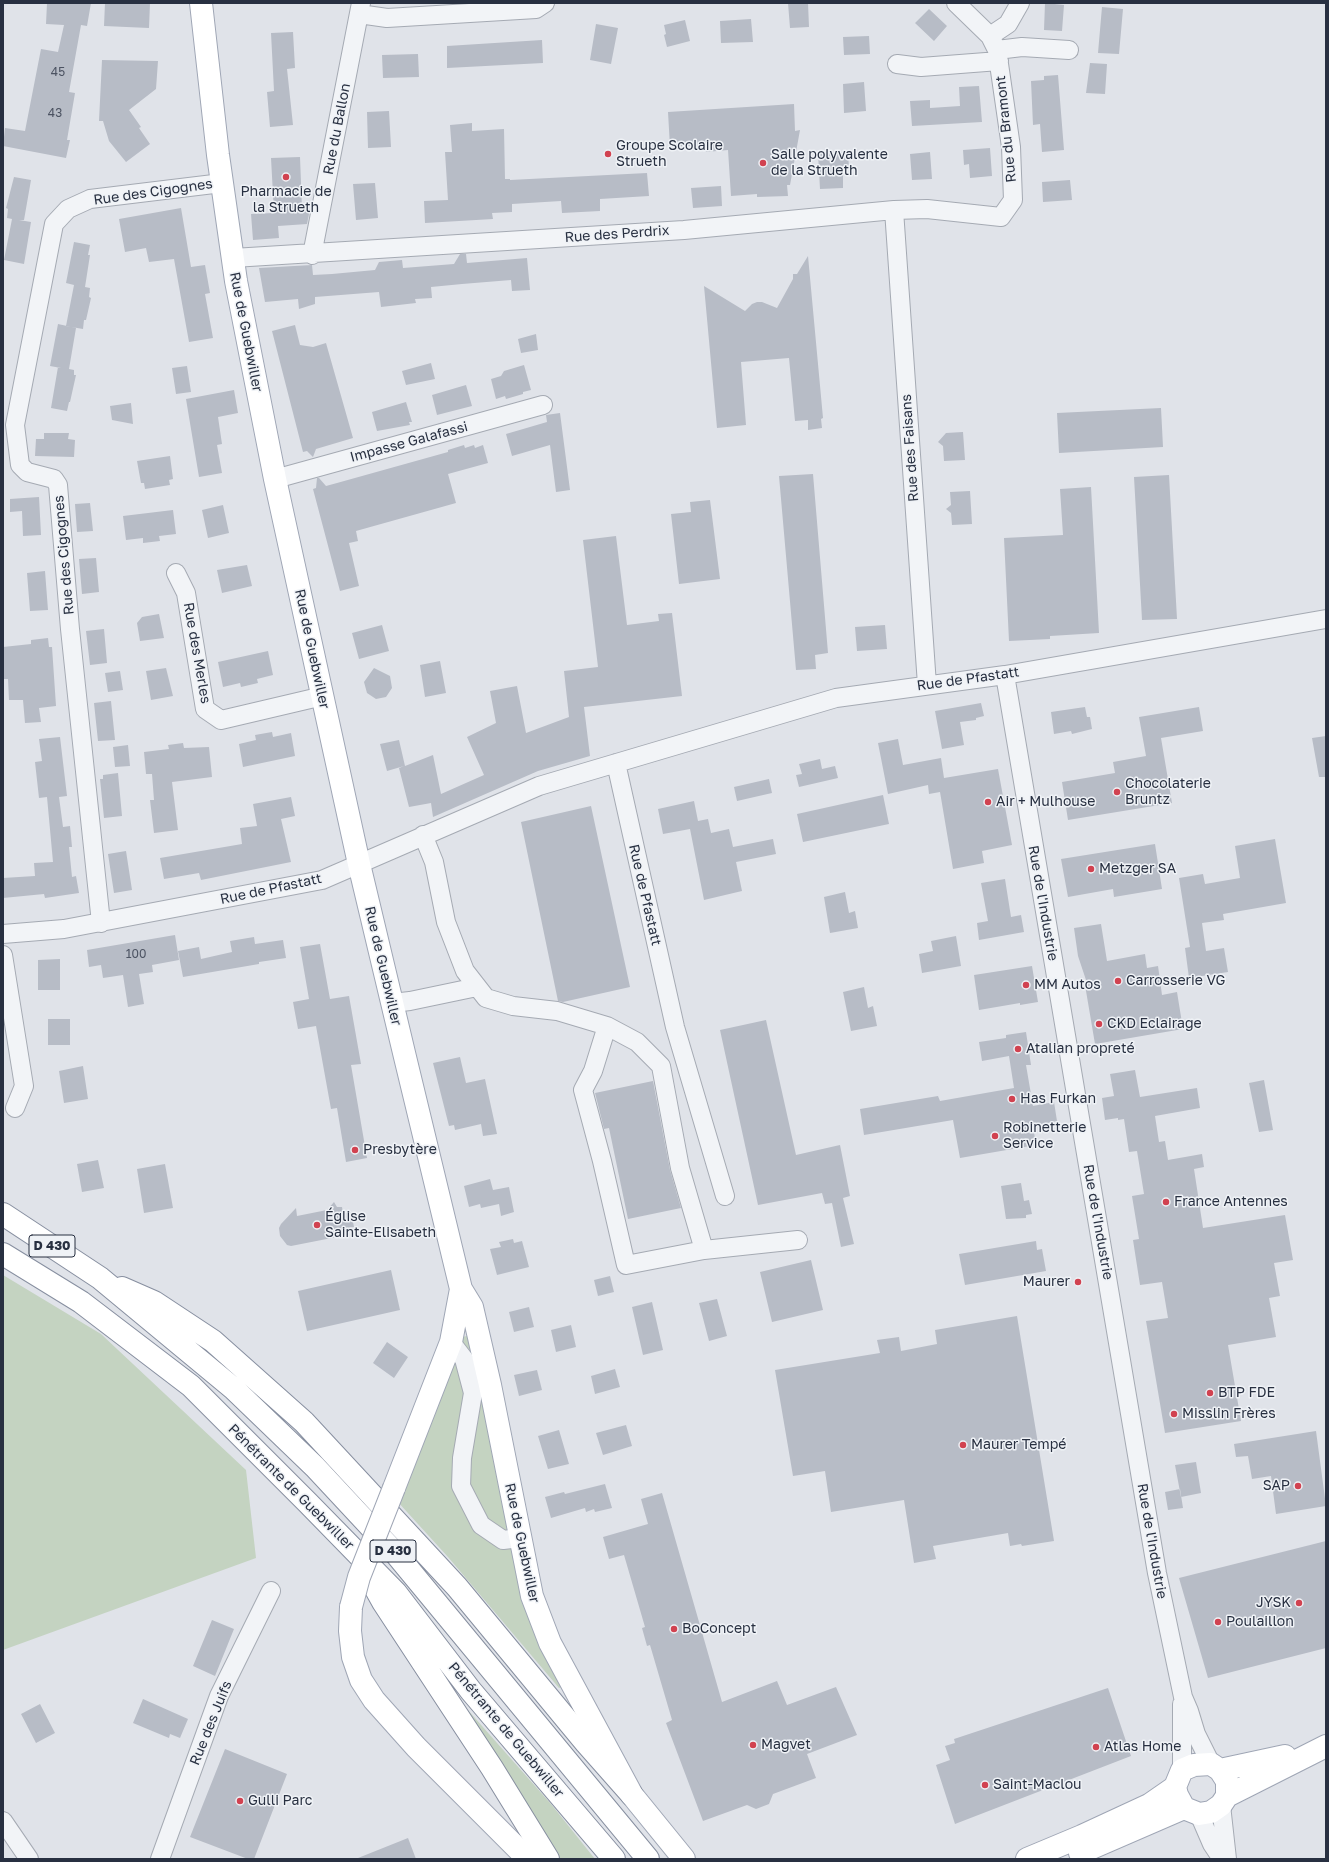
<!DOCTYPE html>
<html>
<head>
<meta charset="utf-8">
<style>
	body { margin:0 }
	#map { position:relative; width:1329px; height:1862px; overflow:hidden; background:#e0e3e9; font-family:"Golos Text",sans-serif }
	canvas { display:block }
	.frame { position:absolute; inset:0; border:4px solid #283041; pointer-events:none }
</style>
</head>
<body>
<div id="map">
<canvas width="1329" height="1862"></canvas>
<div class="frame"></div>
</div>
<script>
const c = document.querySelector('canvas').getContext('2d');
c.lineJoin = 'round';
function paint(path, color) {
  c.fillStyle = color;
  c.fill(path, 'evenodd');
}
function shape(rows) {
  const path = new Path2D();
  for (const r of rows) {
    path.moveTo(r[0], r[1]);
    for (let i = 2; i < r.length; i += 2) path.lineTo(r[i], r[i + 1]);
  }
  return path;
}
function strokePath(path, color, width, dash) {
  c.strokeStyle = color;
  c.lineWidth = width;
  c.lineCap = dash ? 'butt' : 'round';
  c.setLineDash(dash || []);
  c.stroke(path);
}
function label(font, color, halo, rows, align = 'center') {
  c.font = font + ' "Golos Text",sans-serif';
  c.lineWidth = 3;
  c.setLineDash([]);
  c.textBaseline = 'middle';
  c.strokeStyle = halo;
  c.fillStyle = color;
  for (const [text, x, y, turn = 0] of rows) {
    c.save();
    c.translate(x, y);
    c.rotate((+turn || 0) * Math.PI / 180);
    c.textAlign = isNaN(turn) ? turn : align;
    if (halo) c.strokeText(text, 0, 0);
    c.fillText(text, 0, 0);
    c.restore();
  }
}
paint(shape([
	[3,1275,101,1334,246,1470,256,1558,3,1650],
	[472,1335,562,1687,559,1688,448,1557,397,1501,462,1337],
	[444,1683,551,1804,595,1859,559,1859]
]), '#c4d3c1');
paint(shape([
	[47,3,91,3,87,26,81,25,69,92,75,93,67,140,70,140,66,158,3,146,5,128,25,131,41,49,58,52,64,25,46,24],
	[105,3,150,3,149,28,104,26],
	[788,3,808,3,809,27,790,28],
	[1045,3,1064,5,1062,31,1044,30],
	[1102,7,1123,9,1119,54,1098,53],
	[929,9,947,26,934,41,915,23],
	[751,19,753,42,721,43,720,21],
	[685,20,690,41,667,47,664,35,666,34,664,25],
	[596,24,618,28,611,64,590,60],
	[293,32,295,68,287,69,293,125,270,127,267,92,274,91,271,33],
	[869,36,870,54,844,55,843,37],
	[542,40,543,63,447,68,447,46],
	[418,54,419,77,383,78,382,55],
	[102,60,158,61,156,89,129,110,141,127,139,128,150,144,126,162,109,141,103,121,99,121],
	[1090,63,1107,64,1105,94,1086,93],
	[1058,75,1064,150,1042,152,1040,124,1033,125,1031,81,1044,80,1044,76],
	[864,82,866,111,844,113,843,84],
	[979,86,982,122,912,126,910,101,930,100,930,108,960,106,959,87],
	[794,104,795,131,800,130,790,185,787,185,788,196,757,197,757,194,731,196,728,150,706,152,705,145,670,147,668,112],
	[389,111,391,147,368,148,367,112],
	[472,123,472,131,504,129,505,179,510,179,510,180,647,173,649,196,600,199,600,211,562,213,561,201,512,204,512,212,492,213,493,219,425,223,424,201,448,200,445,152,452,152,450,125],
	[990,148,992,176,970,178,969,164,964,165,963,150],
	[848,152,849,169,843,169,843,188,820,189,818,153],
	[930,152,932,179,912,180,910,154],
	[300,157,302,209,310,209,307,224,278,226,279,238,253,240,251,214,274,213,271,158],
	[14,177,31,180,24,220,19,220,31,222,24,264,4,260,12,219,7,218,8,209,6,208],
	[1070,180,1072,200,1043,202,1042,182],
	[375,183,378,218,356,220,353,184],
	[721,186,722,206,693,208,691,188],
	[181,208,191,267,205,265,210,293,205,294,213,338,189,342,174,259,149,262,146,248,125,252,119,219],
	[74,242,90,245,88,255,90,255,85,287,90,288,89,297,91,298,86,320,84,320,83,329,66,326,74,285,66,283],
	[460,254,466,254,467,263,527,258,530,290,512,291,511,280,462,284,431,287,432,298,415,299,416,303,381,307,379,292,315,297,315,304,299,309,298,299,265,302,259,268,312,265,313,275,332,274,375,270,379,262,402,260,403,268,454,264],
	[808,256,823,418,821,419,822,428,808,430,808,420,795,421,789,358,741,362,746,425,717,428,704,286,745,311,752,304,757,302,762,302,777,308,793,279,793,274,797,274],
	[58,324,76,328,69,369,74,370,74,375,76,375,70,402,69,402,67,411,51,408,58,367,61,368,50,366],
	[295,325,300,345,313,347,326,343,353,438,316,449,313,457,307,451,303,452,272,331],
	[536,334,538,350,521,353,518,339],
	[431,363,435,379,406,385,402,371],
	[524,365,531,390,523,392,523,394,506,399,505,396,496,399,491,379,501,376,504,371],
	[187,366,191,392,176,394,172,368],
	[466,385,472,406,437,415,432,395],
	[234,390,238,413,218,417,222,444,217,445,222,473,199,477,186,399],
	[406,402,412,422,409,422,410,425,377,431,372,412],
	[131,403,133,424,112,420,110,406],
	[1161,408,1163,447,1059,453,1057,413],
	[560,413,570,490,556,492,550,445,512,456,506,434,547,422,546,415],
	[963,432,965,460,944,461,943,446,938,442,946,433],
	[44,433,69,433,68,439,75,440,74,457,35,456,36,439,44,439],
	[464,445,465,448,474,445,475,448,483,445,488,463,448,474,456,503,356,531,358,541,349,543,359,586,340,591,313,489,316,488,317,478,319,478,326,486,337,483,448,452,448,450],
	[170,456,173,479,169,480,170,485,145,489,144,483,141,483,137,461],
	[813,474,828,653,815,655,816,669,796,670,779,476],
	[1169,475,1177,619,1142,620,1134,477],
	[1091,487,1099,633,1050,636,1050,639,1009,641,1004,538,1063,535,1060,489],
	[970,491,972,524,952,525,951,513,946,509,951,505,950,492],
	[39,497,41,535,23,536,22,511,10,512,10,499],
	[710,500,720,579,679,584,671,514,691,512,690,502],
	[90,503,93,531,77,532,75,504],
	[223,505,229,533,208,538,202,510],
	[173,510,176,534,159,536,160,541,143,543,143,538,126,540,123,516],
	[616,536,627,625,659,621,658,614,672,613,682,696,584,707,590,756,538,771,433,817,431,803,409,807,399,768,404,766,387,771,380,744,399,740,405,766,433,755,441,794,484,775,467,737,496,723,490,691,517,686,526,733,569,717,564,671,598,667,583,540],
	[96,558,99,592,82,594,79,559],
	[247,565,252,586,222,593,217,570],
	[45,571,48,610,30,611,27,573],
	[159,614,164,638,140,641,137,623,142,617],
	[382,625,389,651,359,659,352,633],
	[885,625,887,649,857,651,855,627],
	[104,629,107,663,90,665,86,631],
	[48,638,49,647,52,647,56,706,39,708,41,722,25,723,23,700,9,700,8,679,3,679,3,647,31,644,31,640],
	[268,651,273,675,257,679,258,683,241,687,240,683,223,687,218,662],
	[440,661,446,693,425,697,420,665],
	[166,668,173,696,151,700,146,671],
	[374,668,390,676,392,688,386,697,376,699,367,693,364,682],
	[120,671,123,690,108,692,105,673],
	[111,701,115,740,98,741,94,703],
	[981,703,984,716,976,718,976,720,960,722,964,745,942,749,935,711],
	[1085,707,1087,717,1090,717,1092,729,1072,734,1071,731,1054,734,1051,712],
	[1199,707,1203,731,1161,738,1172,803,1068,820,1062,782,1115,773,1113,762,1146,756,1139,717],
	[272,732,273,737,291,733,295,756,243,767,239,744,256,740,255,735],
	[1326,736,1326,777,1319,777,1312,738],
	[60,737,67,796,59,797,63,827,70,826,72,847,69,847,72,877,76,876,79,893,45,898,44,894,3,898,3,878,35,876,34,863,53,862,47,797,39,798,35,762,42,761,39,739],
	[898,739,903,765,941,758,944,778,998,769,1012,845,982,851,984,863,953,869,940,792,929,794,928,785,888,794,878,743],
	[183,743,184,748,209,747,212,777,172,782,178,830,154,833,150,800,154,800,152,774,146,774,144,752,169,749,168,745],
	[128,745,130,766,115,767,113,747],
	[820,759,822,769,835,766,838,778,799,787,796,775,802,774,799,764],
	[118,773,122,816,104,818,100,779,103,779,103,775],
	[769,779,772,793,737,801,734,787],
	[883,795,889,824,803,842,797,814],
	[291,797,295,816,281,819,291,862,201,880,199,873,164,879,160,858,242,844,240,828,257,826,253,804],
	[694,801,698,821,708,819,711,833,729,829,733,847,773,839,776,854,736,862,742,891,704,900,690,829,663,834,658,809],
	[591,806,630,987,563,1002,558,1001,521,822],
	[1275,839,1286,903,1223,914,1224,920,1202,923,1206,951,1224,948,1228,972,1189,978,1185,948,1190,947,1179,878,1203,874,1205,884,1240,878,1235,846],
	[1155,844,1162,889,1114,897,1113,889,1068,897,1061,859],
	[126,851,132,890,114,893,108,854],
	[1005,879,1011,917,1021,915,1024,932,979,940,977,923,988,921,981,883],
	[845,892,849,913,855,911,858,928,830,933,824,897],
	[1101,924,1107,961,1145,954,1147,968,1158,966,1162,995,1177,992,1183,1029,1095,1044,1085,985,1087,983,1078,956,1074,928],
	[175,935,179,960,152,965,153,972,139,974,144,1004,128,1007,123,975,103,978,101,965,89,967,87,950],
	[956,936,961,966,922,973,919,954,933,951,931,941],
	[254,937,255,944,283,940,286,958,259,962,259,964,183,977,178,951,199,947,201,959,232,952,230,941],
	[320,944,330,999,349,996,361,1064,351,1065,367,1158,346,1162,337,1108,331,1109,316,1026,298,1029,293,1002,309,999,300,947],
	[60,959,60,990,38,990,38,960],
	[1032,966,1038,1002,1020,1005,1020,1003,979,1010,974,975],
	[864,987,868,1008,873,1006,877,1026,851,1031,843,992],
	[48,1019,70,1019,70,1045,48,1045],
	[766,1020,796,1155,840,1145,850,1196,843,1198,854,1244,841,1247,832,1203,825,1204,822,1193,758,1205,720,1030],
	[1026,1032,1031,1065,1026,1065,1033,1106,1054,1102,1057,1121,1033,1126,1036,1145,960,1158,953,1120,864,1135,860,1109,938,1096,940,1101,1014,1088,1009,1056,982,1061,979,1042,1006,1038,1006,1035],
	[460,1057,466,1083,485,1079,497,1134,483,1136,481,1124,455,1130,454,1125,449,1126,433,1063],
	[83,1066,88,1099,64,1103,59,1071],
	[1135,1070,1140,1097,1197,1088,1200,1108,1155,1116,1159,1142,1165,1141,1168,1160,1202,1154,1204,1167,1194,1169,1203,1228,1285,1215,1293,1260,1274,1263,1280,1296,1269,1298,1276,1337,1228,1345,1241,1421,1165,1433,1146,1321,1168,1318,1162,1282,1140,1285,1133,1240,1139,1239,1132,1196,1144,1194,1137,1151,1129,1152,1124,1119,1118,1120,1118,1118,1105,1120,1102,1098,1114,1096,1110,1074],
	[1264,1080,1273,1130,1259,1132,1249,1083],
	[653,1081,670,1170,681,1208,628,1219,609,1128,604,1129,595,1093],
	[98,1160,104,1188,82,1192,77,1164],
	[165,1164,173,1208,144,1213,137,1169],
	[490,1179,493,1190,509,1187,514,1212,501,1216,499,1204,481,1208,480,1204,469,1207,464,1186],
	[1021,1183,1024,1201,1029,1200,1032,1214,1026,1215,1026,1218,1006,1219,1001,1186],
	[334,1202,337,1207,342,1207,343,1213,351,1212,354,1227,346,1228,347,1235,291,1246,287,1245,280,1236,279,1228,281,1224,296,1208,297,1216,327,1210],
	[513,1239,514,1243,522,1241,529,1267,497,1275,490,1249,501,1247,499,1242],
	[1036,1241,1037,1250,1042,1249,1046,1271,965,1285,959,1254],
	[811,1260,823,1310,772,1322,760,1272],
	[391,1270,400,1310,307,1331,298,1291],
	[610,1276,614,1292,598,1296,594,1280],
	[717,1299,727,1336,709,1341,699,1303],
	[652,1302,663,1350,643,1355,632,1307],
	[529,1307,534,1327,514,1332,509,1312],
	[1017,1316,1054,1541,1022,1546,1021,1544,1010,1546,1008,1533,933,1546,936,1559,914,1563,904,1500,831,1512,825,1471,793,1476,775,1370,880,1353,877,1340,899,1337,901,1351,937,1344,935,1330],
	[571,1325,576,1347,556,1352,551,1330],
	[387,1342,408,1357,394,1378,373,1363],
	[615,1369,620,1387,595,1394,591,1376],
	[537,1370,542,1390,519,1396,514,1375],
	[626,1425,632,1446,603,1455,596,1433],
	[559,1430,569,1464,548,1469,538,1436],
	[1316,1431,1326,1506,1276,1514,1271,1476,1252,1479,1248,1456,1236,1457,1234,1444],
	[1196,1462,1201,1493,1181,1497,1175,1465],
	[605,1484,612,1508,595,1512,594,1509,586,1512,585,1508,551,1518,545,1497,564,1492,565,1494],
	[1180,1489,1183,1508,1168,1510,1165,1492],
	[662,1493,722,1702,777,1681,787,1705,836,1687,857,1735,807,1754,816,1778,773,1794,769,1804,756,1809,747,1805,703,1821,666,1723,672,1720,650,1645,647,1646,642,1628,645,1627,624,1555,609,1559,603,1537,648,1524,641,1499],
	[1326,1541,1326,1648,1208,1678,1179,1578],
	[212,1620,234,1629,215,1676,193,1666],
	[1108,1688,1131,1756,955,1824,936,1765,950,1760,945,1746,955,1743,954,1739],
	[143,1699,188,1719,180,1738,170,1734,169,1738,133,1723],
	[40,1704,55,1733,36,1743,21,1714],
	[225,1749,287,1774,254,1859,248,1859,190,1837],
	[408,1838,416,1859,358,1859,358,1858]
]), '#b7bcc6');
const minor = shape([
	[359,14,387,18,536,9,545,3],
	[990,36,1008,24,1020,3],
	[997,50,1022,47,1069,50],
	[897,64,921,67,999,61],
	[894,210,927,685],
	[312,255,361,3],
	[233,258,684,230,894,210,927,209,1001,217,1013,200,1011,147,997,50,990,36,956,3],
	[275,479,543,405],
	[176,573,186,593,205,709,221,720,323,696],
	[1005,675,1157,1573,1183,1697,1189,1711,1196,1734,1211,1764],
	[616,763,675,1027,725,1196],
	[423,835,434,862,446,922,465,971,486,998,513,1006,557,1011,607,1026,637,1042,661,1066,680,1168,704,1250,798,1240],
	[101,923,70,629,58,485,54,479,27,472,20,465,15,425,54,224,68,209,90,199,222,183],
	[3,934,64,929,322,880,539,786,836,698,1005,675,1326,619],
	[3,955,24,1086,15,1108],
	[392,1003,410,1001,477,987],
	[607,1026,593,1071,583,1090,602,1161,626,1265,704,1250],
	[451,1342,464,1359,473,1393,462,1458,461,1486,481,1525,503,1540,520,1538],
	[1182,1770,1182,1704],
	[1221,1805,1227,1859],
	[1199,1814,1212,1844,1222,1859],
	[3,1821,29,1859],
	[160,1859,219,1696,271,1591]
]);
const major = shape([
	[201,3,218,155,236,281,275,479,359,864,405,1057,461,1289,472,1307,490,1385,532,1596,550,1643,632,1795,684,1859],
	[394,1488,451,1342,461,1289],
	[351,1607,350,1631,353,1657,361,1680,374,1700,416,1747,528,1859],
	[1211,1764,1220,1770,1227,1781,1227,1796,1221,1805,1211,1812,1199,1814,1184,1808,1177,1795,1175,1787,1182,1770,1194,1765,1211,1764],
	[1220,1770,1285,1756],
	[1227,1796,1326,1746],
	[1080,1853,1184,1808],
	[1027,1859,1082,1836,1149,1805,1175,1787]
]);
const highway = shape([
	[3,1214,100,1278,234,1389,315,1467,396,1554,648,1859],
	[3,1254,81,1302,191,1386,308,1503,396,1593,471,1691,614,1859],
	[122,1288,154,1302,213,1341,304,1422,457,1587,586,1743,632,1795],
	[368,1575,383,1602,492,1768,548,1859]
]);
strokePath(minor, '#a5aab3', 20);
strokePath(major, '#9fa6b5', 24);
strokePath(highway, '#878fa0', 24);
strokePath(minor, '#f2f4f7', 18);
strokePath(major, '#fff', 22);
strokePath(highway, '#fff', 22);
const majorBridge = shape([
	[351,1607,359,1577,394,1488]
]);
strokePath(majorBridge, '#9fa6b5', 24, []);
strokePath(majorBridge, '#fff', 22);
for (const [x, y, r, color] of [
	[608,154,4,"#d14250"],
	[763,163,4,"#d14250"],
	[286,177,4,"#d14250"],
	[1117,792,4,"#d14250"],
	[988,802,4,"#d14250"],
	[1091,869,4,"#d14250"],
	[1118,981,4,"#d14250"],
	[1026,985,4,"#d14250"],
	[1099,1024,4,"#d14250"],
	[1018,1049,4,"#d14250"],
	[1012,1099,4,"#d14250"],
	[995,1136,4,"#d14250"],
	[355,1150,4,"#d14250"],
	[1166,1202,4,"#d14250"],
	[317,1225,4,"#d14250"],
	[1078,1282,4,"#d14250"],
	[1210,1393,4,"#d14250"],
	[1174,1414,4,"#d14250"],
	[963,1445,4,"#d14250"],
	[1298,1486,4,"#d14250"],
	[1299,1603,4,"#d14250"],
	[1218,1622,4,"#d14250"],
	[674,1629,4,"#d14250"],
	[753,1745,4,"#d14250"],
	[1096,1747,4,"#d14250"],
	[985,1785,4,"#d14250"],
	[240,1801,4,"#d14250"]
]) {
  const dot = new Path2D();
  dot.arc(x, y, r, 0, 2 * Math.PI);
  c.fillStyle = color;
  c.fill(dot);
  strokePath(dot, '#eff2f6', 1.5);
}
label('12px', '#4c5362', null, [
	["45",58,72],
	["43",55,113],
	["100",136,954]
]);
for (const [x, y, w] of [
	[52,1246,46],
	[393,1551,46]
]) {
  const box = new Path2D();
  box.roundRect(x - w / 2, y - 11, w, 22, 3);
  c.fillStyle = '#eff2f6';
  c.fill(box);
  strokePath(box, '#283041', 1);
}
label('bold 13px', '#283041', null, [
	["D 430",52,1246],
	["D 430",393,1551]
]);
label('14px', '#283041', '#eff2f6', [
	["Rue du Ballon",337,129,-79],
	["Rue du Bramont",1006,129,-96],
	["Rue des Cigognes",153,192,-8],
	["Rue des Perdrix",617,234,-4],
	["Rue de Guebwiller",246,332,79],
	["Impasse Galafassi",409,442,-15],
	["Rue des Faisans",910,448,-94],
	["Rue des Cigognes",64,555,-95],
	["Rue de Guebwiller",312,649,78],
	["Rue des Merles",197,653,80],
	["Rue de Pfastatt",968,679,-8],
	["Rue de Pfastatt",271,889,-12],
	["Rue de Pfastatt",645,895,77],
	["Rue de l'Industrie",1043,903,80],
	["Rue de Guebwiller",383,966,77],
	["Rue de l'Industrie",1098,1222,80],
	["Pénétrante de Guebwiller",291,1487,45],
	["Rue de l'Industrie",1152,1541,80],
	["Rue de Guebwiller",522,1543,78],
	["Rue des Juifs",211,1723,-68],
	["Pénétrante de Guebwiller",506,1730,50]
]);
label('14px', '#283041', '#eff2f6', [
	["Groupe Scolaire",616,146],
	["Strueth",616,162],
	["Salle polyvalente",771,155],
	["de la Strueth",771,171],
	["Pharmacie de",286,192,"center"],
	["la Strueth",286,208,"center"],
	["Chocolaterie",1125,784],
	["Bruntz",1125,800],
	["Air + Mulhouse",996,802],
	["Metzger SA",1099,869],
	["Carrosserie VG",1126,981],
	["MM Autos",1034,985],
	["CKD Eclairage",1107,1024],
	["Atalian propreté",1026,1049],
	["Has Furkan",1020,1099],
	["Robinetterie",1003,1128],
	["Service",1003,1144],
	["Presbytère",363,1150],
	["France Antennes",1174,1202],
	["Église",325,1217],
	["Sainte-Elisabeth",325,1233],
	["Maurer",1070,1282,"right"],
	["BTP FDE",1218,1393],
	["Misslin Frères",1182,1414],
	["Maurer Tempé",971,1445],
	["SAP",1290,1486,"right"],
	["JYSK",1291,1603,"right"],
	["Poulaillon",1226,1622],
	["BoConcept",682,1629],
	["Magvet",761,1745],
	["Atlas Home",1104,1747],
	["Saint-Maclou",993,1785],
	["Gulli Parc",248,1801]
], 'left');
</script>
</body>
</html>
